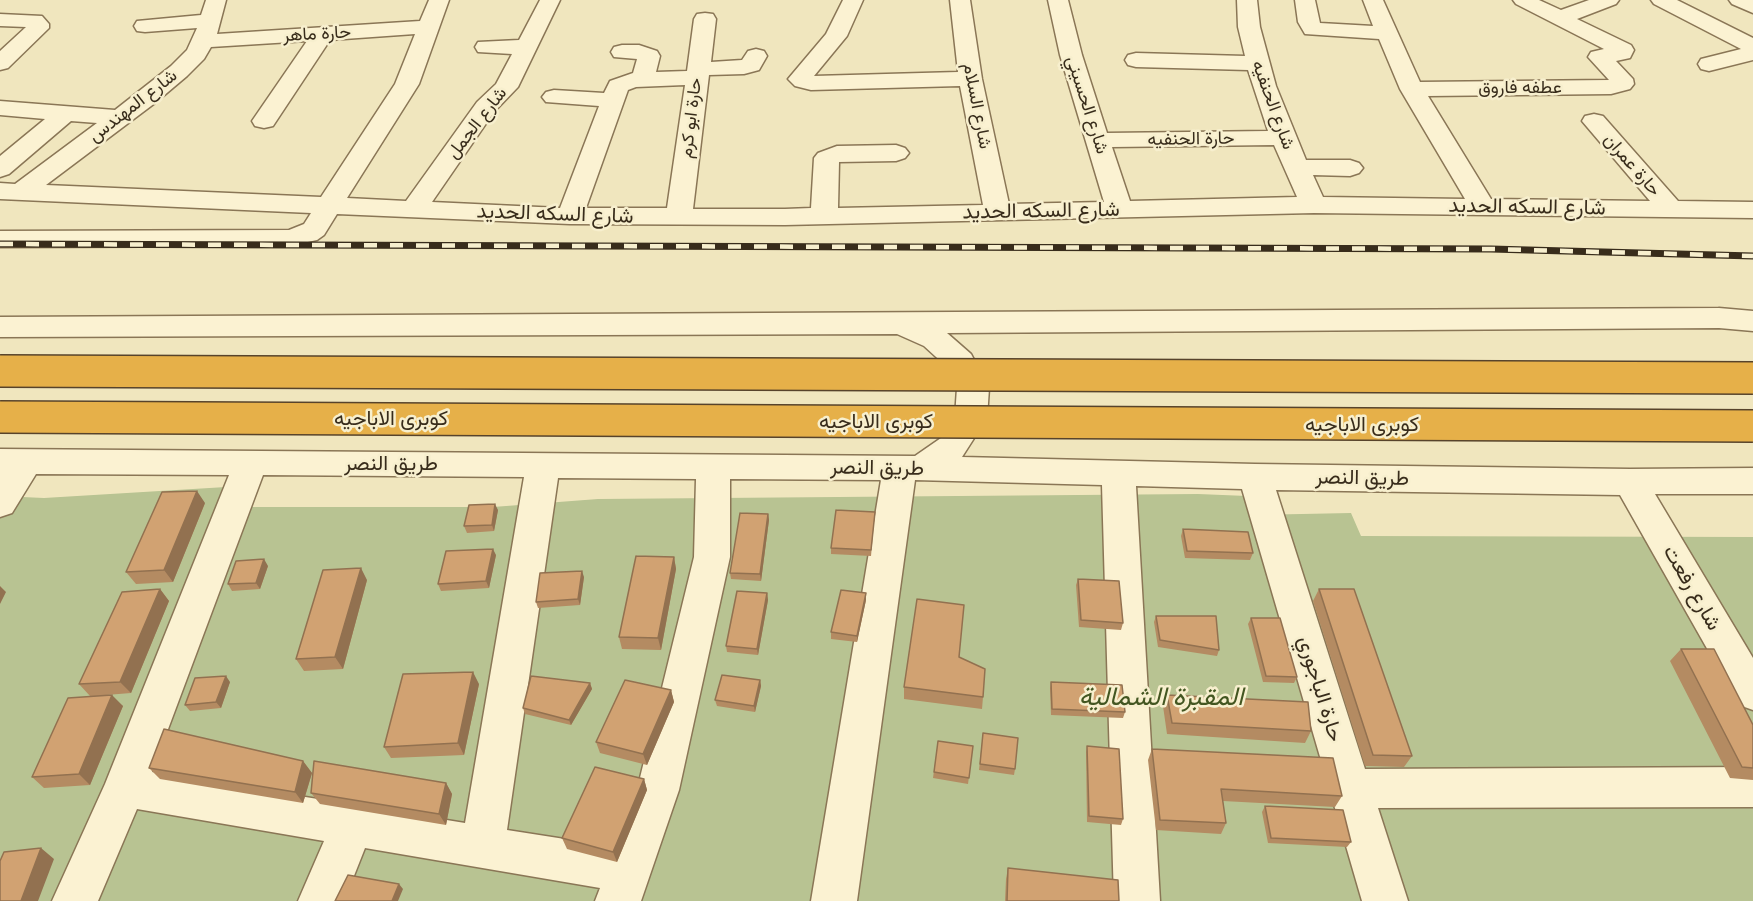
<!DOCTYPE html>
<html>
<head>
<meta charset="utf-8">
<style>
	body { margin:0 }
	canvas { display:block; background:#f0e6be }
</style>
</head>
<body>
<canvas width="1753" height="901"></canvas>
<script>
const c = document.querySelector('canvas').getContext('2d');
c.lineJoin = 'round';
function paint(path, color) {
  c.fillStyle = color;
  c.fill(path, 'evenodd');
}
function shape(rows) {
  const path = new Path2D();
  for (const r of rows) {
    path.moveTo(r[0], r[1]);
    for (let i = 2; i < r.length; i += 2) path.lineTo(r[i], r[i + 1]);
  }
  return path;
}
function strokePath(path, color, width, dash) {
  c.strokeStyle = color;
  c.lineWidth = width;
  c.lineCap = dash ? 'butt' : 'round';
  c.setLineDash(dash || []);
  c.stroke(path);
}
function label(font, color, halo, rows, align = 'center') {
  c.font = font + ' "Roboto Serif",Vazirmatn,serif';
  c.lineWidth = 5;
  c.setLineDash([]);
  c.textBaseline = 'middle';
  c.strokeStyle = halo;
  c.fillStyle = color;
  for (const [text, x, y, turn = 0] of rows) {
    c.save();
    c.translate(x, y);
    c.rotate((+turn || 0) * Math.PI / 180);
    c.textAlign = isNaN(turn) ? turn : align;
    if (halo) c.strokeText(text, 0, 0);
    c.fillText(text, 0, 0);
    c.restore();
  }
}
paint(shape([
	[226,487,219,507,493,507,598,499,1198,494,1247,496,1252,515,1351,513,1361,536,1753,537,1753,901,0,901,0,496,44,498]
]), '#b8c392');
const minor = shape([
	[206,0,226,0,217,34,420,21,429,0,449,0,419,84,347,198,406,201,477,102,496,84,512,54,478,52,475,47,478,42,519,40,540,0,560,0,518,87,494,112,432,202,560,208,599,106,546,102,542,97,546,92,554,90,604,93,610,81,633,73,637,59,614,57,611,52,614,47,622,45,639,45,657,51,660,56,656,72,687,71,694,19,697,14,705,13,713,14,716,19,711,62,742,60,748,51,756,49,764,51,767,56,759,70,744,74,709,75,693,209,785,209,811,208,814,158,818,153,837,146,896,145,905,148,909,153,905,158,896,161,839,162,838,208,983,205,960,86,811,90,795,86,788,79,826,34,843,0,863,0,847,36,814,76,958,72,950,0,970,0,982,79,1009,204,1104,202,1060,55,1048,0,1068,0,1082,55,1107,133,1268,131,1248,70,1136,67,1128,65,1125,60,1128,55,1136,53,1245,56,1238,27,1237,0,1257,0,1260,27,1276,86,1306,160,1350,160,1359,163,1363,168,1359,173,1350,176,1313,175,1323,197,1465,199,1400,89,1379,39,1305,34,1298,22,1295,0,1315,0,1320,23,1373,26,1363,0,1383,0,1420,82,1609,80,1588,57,1591,52,1604,49,1516,4,1513,0,1539,0,1561,10,1589,0,1619,0,1616,4,1577,19,1631,45,1634,50,1630,58,1616,61,1633,79,1634,84,1630,89,1611,94,1428,96,1491,199,1650,201,1582,121,1585,116,1594,114,1603,116,1678,201,1753,202,1753,218,1314,213,785,225,570,224,337,214,324,235,317,240,289,246,0,247,0,231,289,230,304,224,311,213,0,199,0,183,15,184,97,123,71,121,9,174,0,177,0,156,45,119,0,115,0,101,115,110,171,66,187,50,197,28,145,32,137,31,134,26,137,21,201,15,206,0],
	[415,34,395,84,321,197,46,185,155,103,187,76,204,59,211,47,307,41,252,121,255,126,264,128,273,126,330,40,415,34],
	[685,85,667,208,586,208,628,90,636,87,685,85],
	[1274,145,1297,197,1130,201,1112,147,1274,145],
	[1651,0,1677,0,1753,38,1753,60,1709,71,1701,69,1698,64,1701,59,1741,49,1654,4,1651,0],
	[1729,0,1753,0,1753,13,1732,4,1729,0],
	[0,14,42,16,49,24,49,28,8,68,0,70,0,51,26,27,0,26,0,14],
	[1719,308,1753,311,1753,331,1719,328,947,333,971,354,989,388,987,418,962,457,1255,464,1630,469,1753,468,1753,494,1655,494,1753,658,1753,710,1739,705,1620,495,1276,490,1365,769,1753,767,1753,807,1378,808,1408,901,1362,901,1242,489,1136,486,1160,901,1114,901,1102,485,915,480,857,901,811,901,881,480,730,479,730,557,679,790,641,901,595,901,600,888,365,848,344,901,298,901,324,841,137,809,98,901,52,901,105,784,229,475,36,474,12,513,0,517,0,449,915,456,941,438,955,417,957,388,947,367,924,346,897,334,0,337,0,317,1719,308],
	[263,475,524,477,465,823,152,772,263,475],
	[558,478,696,479,694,557,637,790,616,847,507,830,558,478]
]);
strokePath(minor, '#8a7656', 3);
paint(minor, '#fbf2d2');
const rail = shape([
	[0,244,1491,249,1753,256]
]);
strokePath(rail, '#382c1b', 7);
strokePath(rail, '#f7efce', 4.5, [13]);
const highwayBridge = shape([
	[0,371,1753,378],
	[0,417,1753,426]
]);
strokePath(highwayBridge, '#57432b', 34, []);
strokePath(highwayBridge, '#e6b049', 31);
paint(shape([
	[205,503,173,582,136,584,126,572],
	[498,510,494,531,467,533,464,526],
	[875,512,871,556,831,554,831,548],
	[768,514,769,520,761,581,731,579,730,573],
	[1183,529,1253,553,1250,560,1185,558,1181,536],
	[496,555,489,588,441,591,438,584],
	[674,557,676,569,661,650,622,649,619,637],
	[268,566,260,589,232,591,228,584],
	[584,577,580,605,538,608,536,602],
	[1078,579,1123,623,1121,630,1079,627,1076,585],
	[367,580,343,669,304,671,296,659],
	[160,589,169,601,131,693,106,695,123,706,90,785,44,788,32,777,90,696,79,684],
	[1319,589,1412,756,1404,767,1365,766,1313,601],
	[767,593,768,600,758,655,727,652,726,646],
	[866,600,857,642,831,639,831,632],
	[1156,616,1219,650,1217,656,1158,647,1154,622],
	[1251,618,1297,677,1294,683,1263,682,1248,624],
	[1681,649,1753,725,1753,780,1730,778,1670,661],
	[959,657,983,697,982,709,904,699,904,687],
	[760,680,761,686,755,712,717,706,715,700],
	[230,682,221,708,190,711,185,705],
	[1051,682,1125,712,1123,718,1051,715,1050,688],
	[590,683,592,689,571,725,525,714,523,708],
	[479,684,464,755,391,758,384,747],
	[671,690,674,702,647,765,600,753,596,742],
	[1167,695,1311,731,1305,743,1167,734,1163,706],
	[983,733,1015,769,1014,775,979,770],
	[938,741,973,746,968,784,933,778],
	[1087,746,1123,819,1121,825,1087,822,1086,752],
	[1152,749,1342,796,1335,807,1223,801,1226,823,1221,834,1156,830,1148,760],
	[303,761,312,773,303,803,160,779,149,768],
	[644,779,647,790,617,862,567,849,562,838],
	[446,783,452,794,446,825,320,804,311,793],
	[1265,806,1351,842,1347,847,1268,843,1262,812],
	[1008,868,1119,901,1005,901,1006,879]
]), '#b48b62');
paint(shape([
	[197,491,205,503,173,582,164,570],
	[495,504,498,510,494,531,492,525],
	[768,514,769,520,761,581,760,574],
	[493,549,496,555,489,588,486,581],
	[674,557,676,569,661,650,658,638],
	[264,559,268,566,260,589,256,583],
	[361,568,367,580,343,669,335,657],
	[582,571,584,577,580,605,578,599],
	[0,586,6,592,0,604],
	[160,589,169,601,131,693,120,682],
	[767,593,768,600,758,655,757,649],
	[866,593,866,600,857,642,857,636],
	[473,672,479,684,464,755,458,743],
	[226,676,230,682,221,708,216,702],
	[760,680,761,686,755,712,754,706],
	[590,683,592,689,571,725,569,720],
	[671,690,674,702,647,765,643,754],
	[112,695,123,706,90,785,79,774],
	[303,761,312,773,303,803,295,792],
	[644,779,647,790,617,862,613,852],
	[446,783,452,794,446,825,439,814],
	[41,848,54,859,38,901,21,901],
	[399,884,403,889,398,901,392,901]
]), '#927150');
const building = shape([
	[197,491,164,570,126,572,162,492,197,491],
	[495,504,492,525,464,526,469,505,495,504],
	[836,510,875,512,871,550,831,548,836,510],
	[740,513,768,514,760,574,730,573,740,513],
	[1183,529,1248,532,1253,553,1187,551,1183,529],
	[493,549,486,581,438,584,446,551,493,549],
	[636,556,674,557,658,638,619,637,636,556],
	[264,559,256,583,228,584,236,561,264,559],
	[361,568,335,657,296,659,323,570,361,568],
	[582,571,578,599,536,602,540,573,582,571],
	[1078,579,1119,581,1123,623,1081,620,1078,579],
	[160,589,120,682,79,684,122,592,160,589],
	[1319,589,1354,589,1412,756,1373,755,1319,589],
	[841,590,866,593,857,636,831,632,841,590],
	[737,591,767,593,757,649,726,646,737,591],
	[917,599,964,605,959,657,985,669,983,697,904,687,917,599],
	[1156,616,1216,616,1219,650,1160,640,1156,616],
	[1251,618,1280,618,1297,677,1266,676,1251,618],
	[1681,649,1714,649,1753,725,1753,768,1742,767,1681,649],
	[473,672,458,743,384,747,403,674,473,672],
	[722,675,760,680,754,706,715,700,722,675],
	[226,676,216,702,185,705,195,678,226,676],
	[531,676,590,683,569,720,523,708,531,676],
	[625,680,671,690,643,754,596,742,625,680],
	[1051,682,1122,685,1125,712,1052,709,1051,682],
	[112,695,79,774,32,777,68,698,112,695],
	[1167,695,1308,702,1311,731,1172,723,1167,695],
	[164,729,303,761,295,792,149,768,164,729],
	[983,733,1018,738,1015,769,980,764,983,733],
	[938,741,973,746,969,778,934,772,938,741],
	[1087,746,1119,749,1123,819,1089,816,1087,746],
	[1152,749,1333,758,1342,796,1221,789,1226,823,1160,820,1152,749],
	[314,761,446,783,439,814,311,793,314,761],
	[595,767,644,779,613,852,562,838,595,767],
	[1265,806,1343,810,1351,842,1271,838,1265,806],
	[41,848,21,901,0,901,0,861,4,852,41,848],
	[1008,868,1118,880,1119,901,1007,901,1008,868],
	[348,875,399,884,392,901,335,901,348,875]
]);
paint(building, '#d1a272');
strokePath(building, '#927150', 1.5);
label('18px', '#382c1b', '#f7efce', [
	["حارة ماهر",317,34,-3],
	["عطفه فاروق",1520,88],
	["شارع الحسيني",1087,105,72],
	["شارع الحنفيه",1273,105,70],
	["شارع المهندس",133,106,-38],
	["شارع السلام",977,106,79],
	["حارة ابو كرم",691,118,-83],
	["شارع الجمل",477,123,-52],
	["حارة الحنفيه",1191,139,-1],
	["حارة عمران",1632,165,49]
]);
label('21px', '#382c1b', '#f7efce', [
	["شارع السكه الحديد",1527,207,1],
	["شارع السكه الحديد",1041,211,-1],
	["شارع السكه الحديد",555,214,2],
	["كوبرى الاباجيه",391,419],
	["كوبرى الاباجيه",876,422],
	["كوبرى الاباجيه",1362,425],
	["طريق النصر",391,464],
	["طريق النصر",877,468,1],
	["طريق النصر",1362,478,1],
	["شارع رفعت",1692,588,60],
	["حارة الباجوري",1320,689,73]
]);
label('italic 26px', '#435621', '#f7efce', [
	["المقبرة الشمالية",1161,697]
]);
</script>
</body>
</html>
